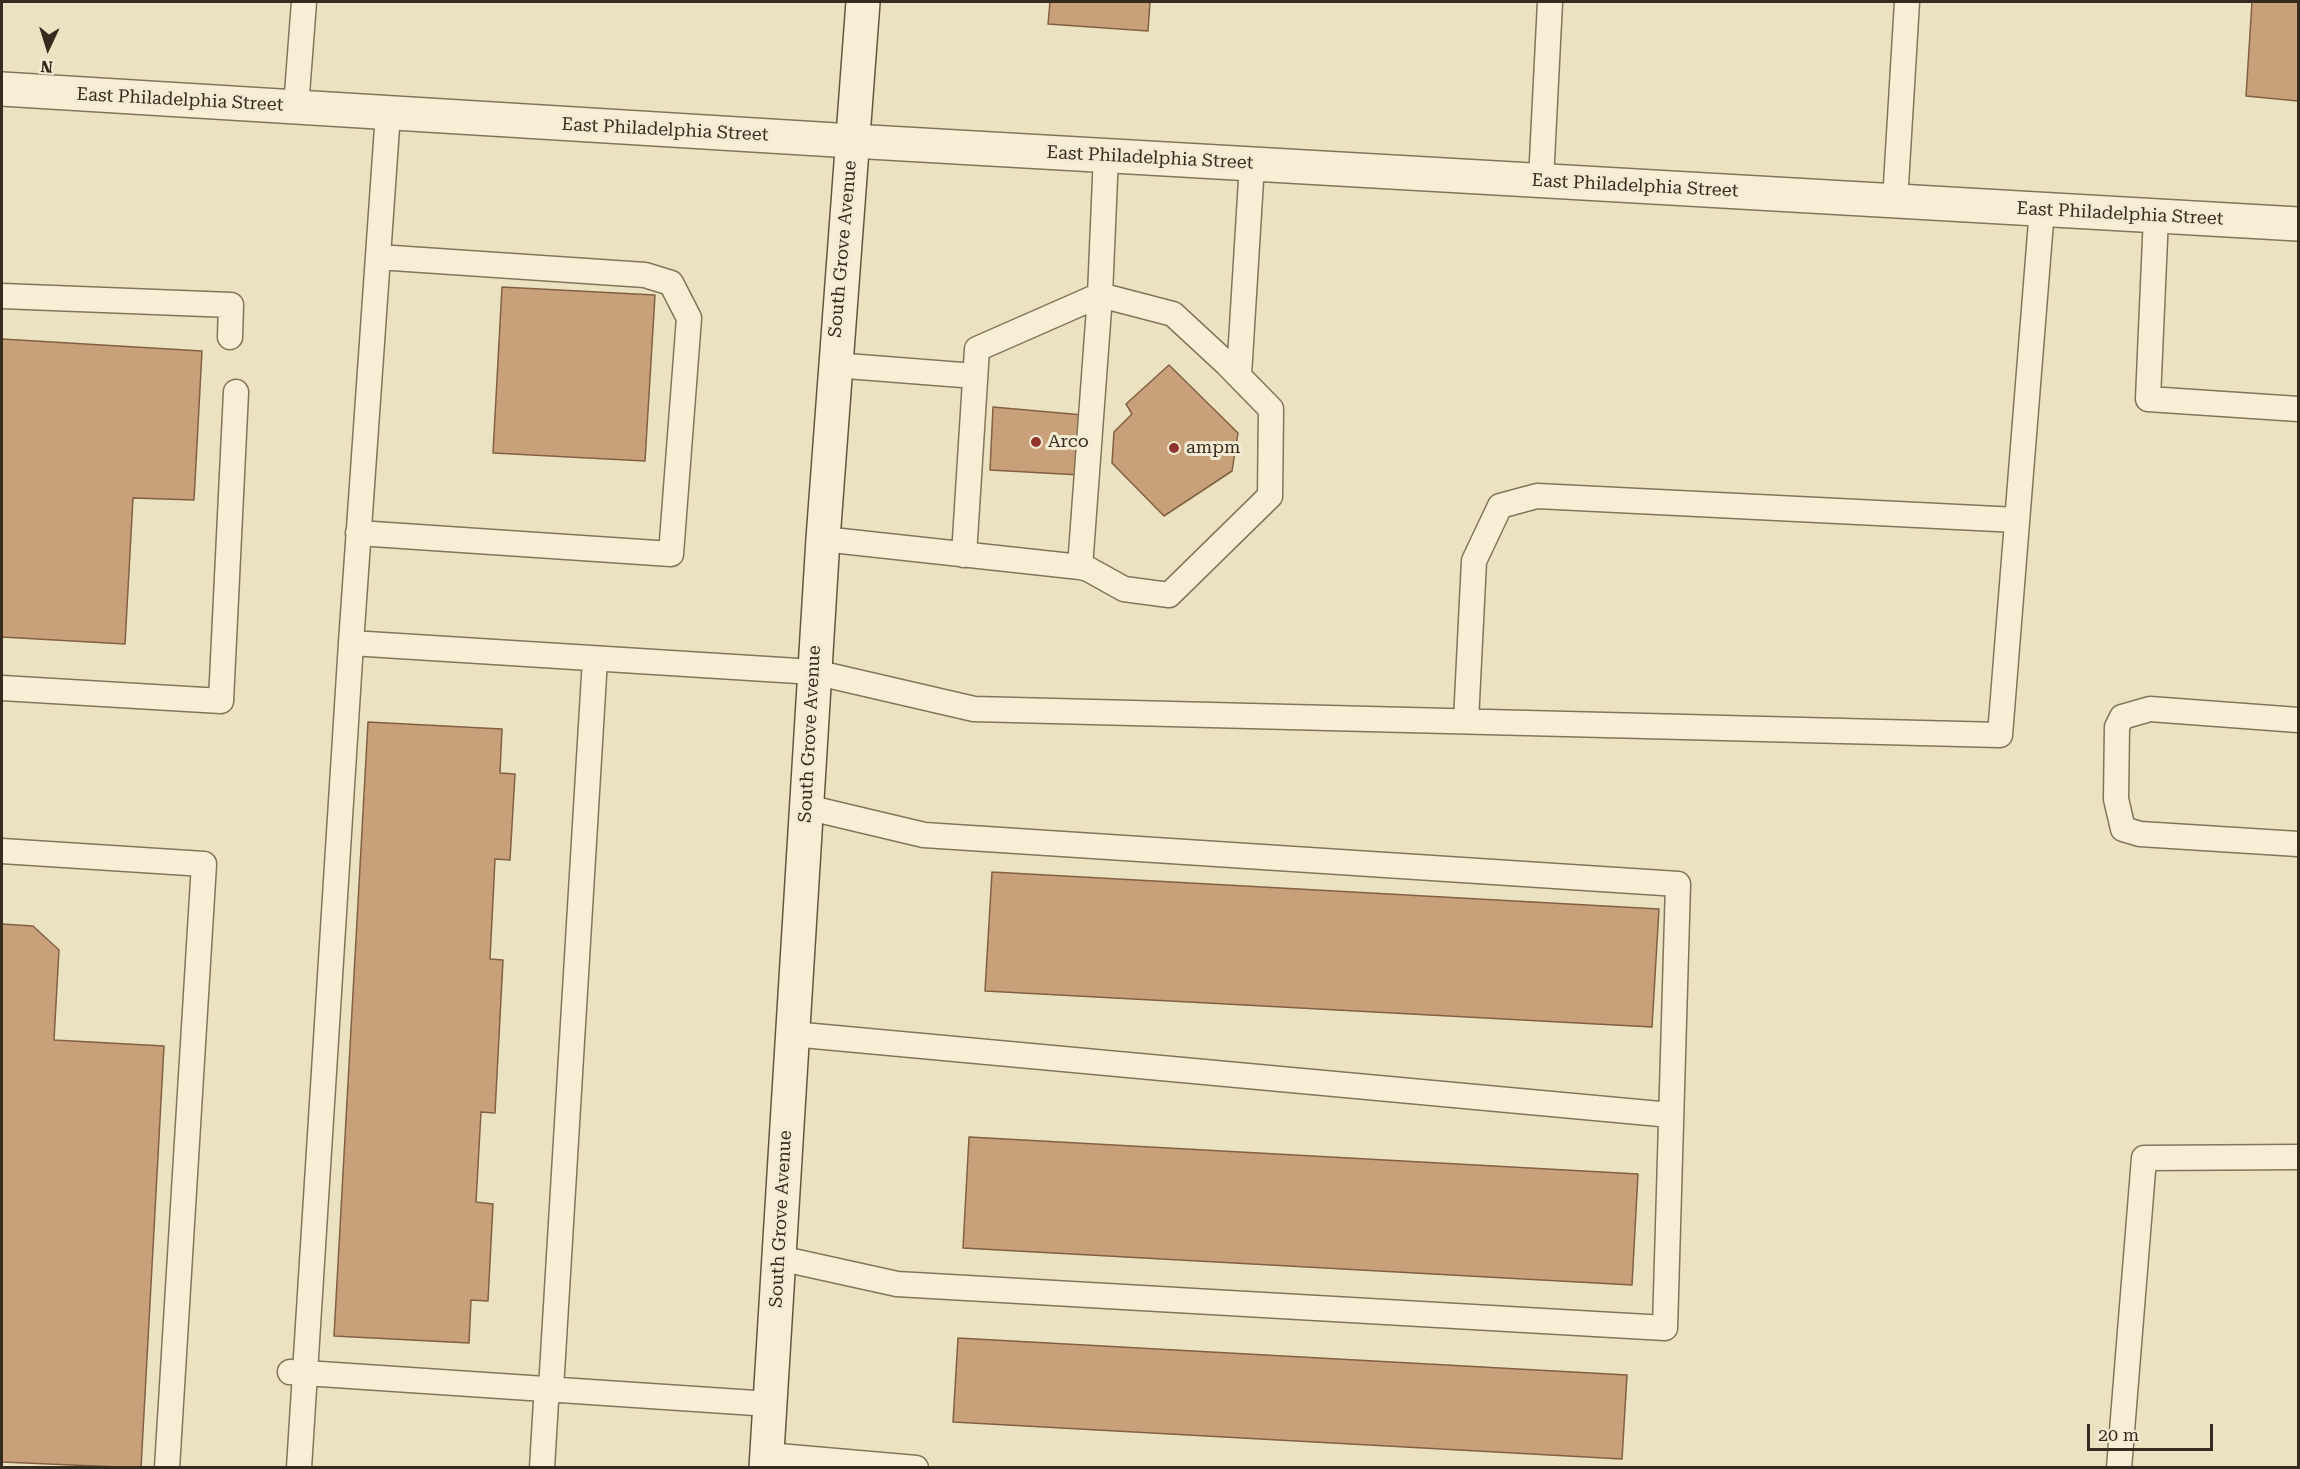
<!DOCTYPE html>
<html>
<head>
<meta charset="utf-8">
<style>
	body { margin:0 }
	#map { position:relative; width:2300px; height:1469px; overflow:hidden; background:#ebe2c2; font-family:"Roboto Serif",serif }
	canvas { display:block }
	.frame { position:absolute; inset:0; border:3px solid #352b1e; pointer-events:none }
	.north { position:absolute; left:18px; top:18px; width:60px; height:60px; -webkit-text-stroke:4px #f3ecd2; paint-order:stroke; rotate:184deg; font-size:16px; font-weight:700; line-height:24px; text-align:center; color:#352b1e }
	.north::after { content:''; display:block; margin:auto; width:21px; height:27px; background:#352b1e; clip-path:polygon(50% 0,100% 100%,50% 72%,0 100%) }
	.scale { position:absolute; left:2087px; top:1424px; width:126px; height:27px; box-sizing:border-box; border:3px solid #352b1e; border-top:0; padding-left:8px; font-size:18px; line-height:21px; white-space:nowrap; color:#352b1e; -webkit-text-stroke:4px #f3ecd2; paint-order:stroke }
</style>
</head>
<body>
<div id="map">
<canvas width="2300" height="1469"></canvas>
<div class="frame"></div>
<div class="north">N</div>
<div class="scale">20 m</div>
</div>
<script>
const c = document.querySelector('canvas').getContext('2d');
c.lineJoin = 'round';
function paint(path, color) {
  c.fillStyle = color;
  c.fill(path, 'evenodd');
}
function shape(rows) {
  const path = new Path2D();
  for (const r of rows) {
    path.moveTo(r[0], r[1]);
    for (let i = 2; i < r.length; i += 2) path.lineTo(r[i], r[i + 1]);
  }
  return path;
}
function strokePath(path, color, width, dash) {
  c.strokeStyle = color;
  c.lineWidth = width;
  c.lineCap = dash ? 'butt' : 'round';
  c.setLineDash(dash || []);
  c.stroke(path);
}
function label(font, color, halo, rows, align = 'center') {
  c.font = font + ' "Roboto Serif",serif';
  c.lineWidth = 6;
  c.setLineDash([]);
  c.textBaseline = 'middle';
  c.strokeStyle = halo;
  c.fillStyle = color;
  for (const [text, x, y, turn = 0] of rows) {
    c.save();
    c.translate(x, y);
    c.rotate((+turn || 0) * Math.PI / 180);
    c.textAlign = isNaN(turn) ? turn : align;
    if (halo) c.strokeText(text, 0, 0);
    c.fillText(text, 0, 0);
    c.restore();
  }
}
const building = shape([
	[1050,2,1150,2,1148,31,1048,24,1050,2],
	[2252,2,2298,2,2298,101,2246,96,2252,2],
	[502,287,655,295,645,461,493,453,502,287],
	[2,339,202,351,194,500,133,498,125,644,2,637,2,339],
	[1169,365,1238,433,1232,471,1164,516,1112,463,1114,432,1132,414,1126,404,1169,365],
	[993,407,1083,415,1080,475,990,470,993,407],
	[368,722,502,729,500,773,515,774,510,860,495,859,490,959,503,960,495,1113,481,1112,476,1202,493,1204,488,1301,471,1300,469,1343,334,1336,368,722],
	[992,872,1659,909,1652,1027,985,991,992,872],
	[2,924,33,926,59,950,54,1040,164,1046,141,1468,2,1462,2,924],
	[969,1137,1638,1174,1632,1285,963,1248,969,1137],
	[958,1338,1627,1375,1622,1459,953,1422,958,1338]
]);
paint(building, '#c8a07a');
strokePath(building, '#826042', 1.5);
const service = shape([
	[296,107,304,2],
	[1541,180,1550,2],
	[1895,201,1907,2],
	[2156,216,2148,399,2298,409],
	[2,296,231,305,230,337],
	[834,365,975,376],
	[1239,375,1252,164],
	[358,533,671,554,689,318,671,283,645,275,378,257],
	[823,539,1080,567,1088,569,1124,589,1169,595,1270,496,1271,409,1227,364,1173,314,1100,295,1106,155],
	[964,555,977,349,1100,295,1080,567],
	[351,643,388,113],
	[2,688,221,701,236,392],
	[2298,720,2150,709,2122,717,2117,727,2116,799,2123,829,2140,834,2298,844],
	[1466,721,1474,561,1500,506,1537,496,2017,520],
	[2,851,204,864,167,1468],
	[792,1034,1671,1115],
	[779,1258,897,1284,1665,1328,1678,884,924,835,806,807],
	[290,1372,770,1404],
	[767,1455,916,1468],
	[299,1468,351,643,814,672,974,709,2000,735,2042,209],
	[542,1468,546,1401,551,1389,595,659],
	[2119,1468,2144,1158,2298,1157]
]);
const tertiary = shape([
	[2,89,852,141,2298,224]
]);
const secondary = shape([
	[766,1468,823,539,863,2]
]);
strokePath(service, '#84745a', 27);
strokePath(tertiary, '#84745a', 36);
strokePath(secondary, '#66553e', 36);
strokePath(service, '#f7efd5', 24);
strokePath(tertiary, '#f7efd5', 33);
strokePath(secondary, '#f7efd5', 33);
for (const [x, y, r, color] of [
	[1036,442,6,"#90352e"],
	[1174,448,6,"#90352e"]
]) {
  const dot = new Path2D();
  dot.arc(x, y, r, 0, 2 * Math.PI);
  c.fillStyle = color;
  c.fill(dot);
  strokePath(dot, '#f3ecd2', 2);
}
label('18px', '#352b1e', '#f3ecd2', [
	["East Philadelphia Street",180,100,3],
	["East Philadelphia Street",665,130,3],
	["East Philadelphia Street",1150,158,3],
	["East Philadelphia Street",1635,186,3],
	["East Philadelphia Street",2120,214,3],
	["South Grove Avenue",843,249,-85],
	["South Grove Avenue",810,734,-87],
	["South Grove Avenue",781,1219,-87]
]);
label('18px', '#352b1e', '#f3ecd2', [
	["Arco",1048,442],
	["ampm",1186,448]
], 'left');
</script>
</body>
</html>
